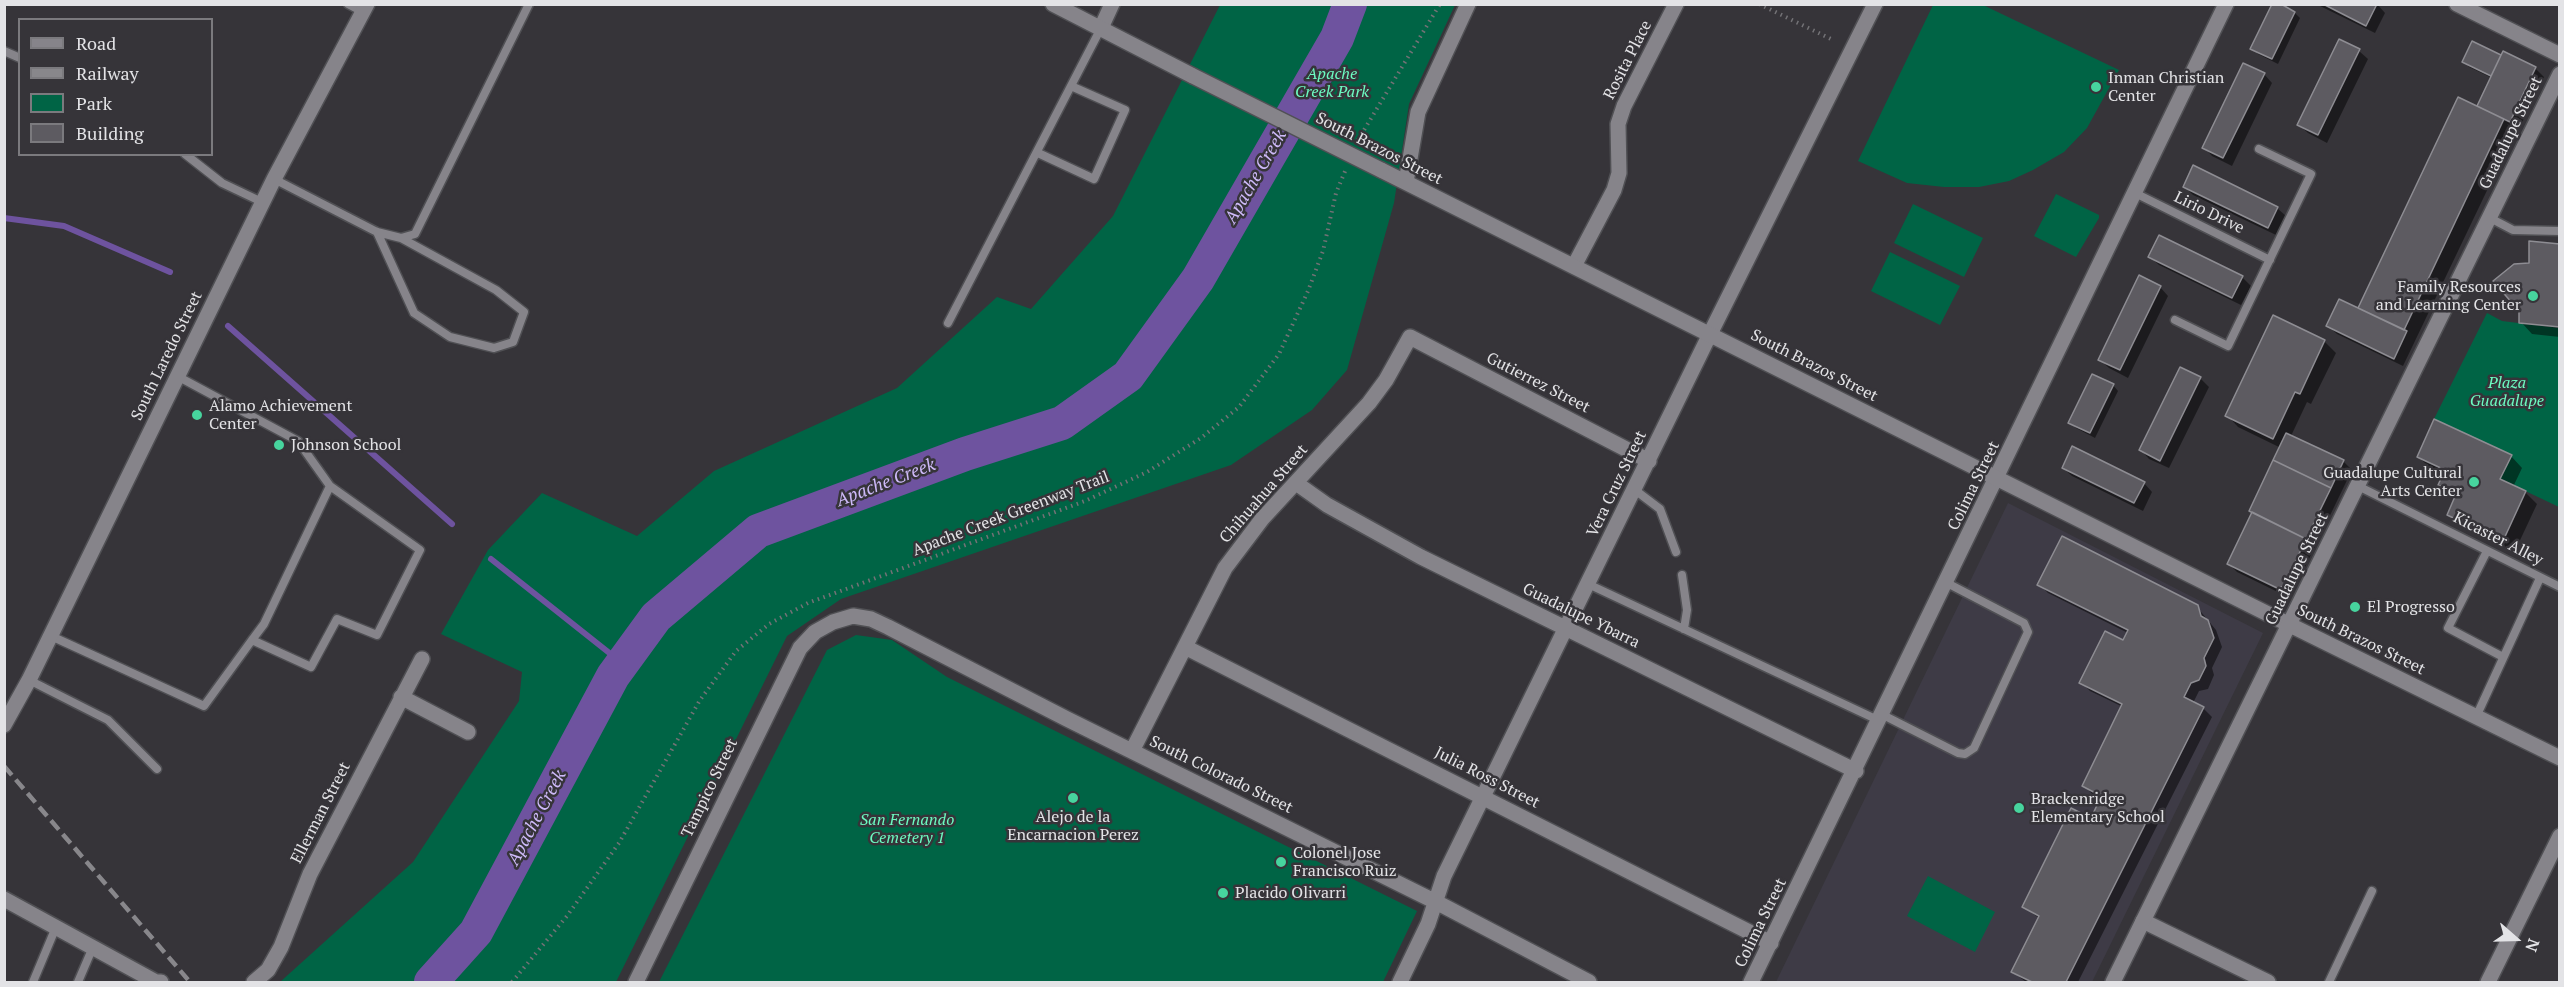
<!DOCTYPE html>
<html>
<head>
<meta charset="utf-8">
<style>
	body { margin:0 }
	#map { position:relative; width:2564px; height:987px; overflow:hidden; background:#363439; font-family:"PT Serif",serif }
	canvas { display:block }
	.frame { position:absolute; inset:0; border:6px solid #e3e3e6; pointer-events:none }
	.legend { position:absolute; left:18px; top:18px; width:195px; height:138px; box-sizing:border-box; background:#363439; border:2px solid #7b7a7e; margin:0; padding:8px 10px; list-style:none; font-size:18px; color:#e3e3e6 }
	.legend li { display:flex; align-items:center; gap:12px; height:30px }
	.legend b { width:30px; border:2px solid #7b7a7e }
	.north { position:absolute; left:2486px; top:909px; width:60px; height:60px; -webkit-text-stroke:4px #363439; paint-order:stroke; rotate:110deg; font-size:16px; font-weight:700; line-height:24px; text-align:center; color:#e3e3e6 }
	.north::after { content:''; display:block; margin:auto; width:21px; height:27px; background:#e3e3e6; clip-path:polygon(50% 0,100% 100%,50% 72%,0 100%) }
</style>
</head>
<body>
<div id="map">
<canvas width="2564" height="987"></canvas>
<div class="frame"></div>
<ul class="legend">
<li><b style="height:8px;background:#86848a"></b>Road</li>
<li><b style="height:8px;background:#88878b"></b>Railway</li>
<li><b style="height:16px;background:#006445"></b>Park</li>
<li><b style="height:16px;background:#5d5b61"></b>Building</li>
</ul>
<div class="north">N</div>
</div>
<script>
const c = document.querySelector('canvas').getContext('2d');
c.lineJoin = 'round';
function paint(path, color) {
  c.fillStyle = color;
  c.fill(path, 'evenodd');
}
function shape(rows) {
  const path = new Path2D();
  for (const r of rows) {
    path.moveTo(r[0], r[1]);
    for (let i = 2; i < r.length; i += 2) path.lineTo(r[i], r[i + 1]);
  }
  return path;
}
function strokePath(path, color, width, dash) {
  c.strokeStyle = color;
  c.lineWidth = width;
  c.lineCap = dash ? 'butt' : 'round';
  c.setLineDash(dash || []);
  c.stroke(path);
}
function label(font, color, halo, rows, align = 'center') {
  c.font = font + ' "PT Serif",serif';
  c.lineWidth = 5;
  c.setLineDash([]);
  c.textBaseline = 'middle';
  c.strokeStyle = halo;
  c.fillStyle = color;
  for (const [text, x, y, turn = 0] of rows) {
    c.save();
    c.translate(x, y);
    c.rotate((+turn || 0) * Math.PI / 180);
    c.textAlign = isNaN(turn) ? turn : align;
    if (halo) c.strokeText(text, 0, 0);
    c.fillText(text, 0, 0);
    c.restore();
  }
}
paint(shape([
	[2008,503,2263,633,2092,982,1776,982]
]), '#3e3b46');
paint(shape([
	[1220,5,1455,5,1409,104,1394,203,1347,370,1312,410,1231,465,841,599,787,636,616,982,280,982,413,862,519,701,522,672,441,634,488,550,542,493,637,536,714,471,897,388,997,297,1031,309,1113,216],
	[1933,5,1983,5,2119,70,2087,128,2064,152,2033,170,2009,181,1979,187,1944,187,1907,183,1858,161],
	[2056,194,2099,215,2099,218,2076,257,2034,236],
	[1913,204,1983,238,1964,277,1894,243],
	[1890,252,1960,286,1940,325,1871,291],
	[2487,313,2502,321,2559,328,2559,507,2500,479,2511,455,2434,419],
	[856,635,892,640,947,677,1417,911,1383,982,659,982,827,650],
	[1928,876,1995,912,1975,952,1907,916]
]), '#006445');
paint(shape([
	[2316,4,2377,4,2385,13,2375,33],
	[2295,13,2300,18,2278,64,2258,54,2252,48],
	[2340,41,2359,51,2368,59,2327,143,2308,133,2299,125],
	[2473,43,2502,57,2535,68,2544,77,2519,129,2507,124,2515,132,2403,366,2337,334,2328,326,2364,312,2483,110,2478,106,2492,78,2469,67,2464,61],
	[2264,74,2272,83,2232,166,2212,156,2204,147],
	[2185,187,2277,208,2286,216,2276,235,2193,195],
	[2560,245,2560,337,2532,334,2521,322,2531,264],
	[2150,257,2242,277,2251,286,2241,305,2159,265],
	[2160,287,2168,296,2128,378,2109,368,2100,360],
	[2273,317,2324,341,2336,353,2311,404,2307,402,2291,436,2343,461,2352,470,2292,594,2286,596,2237,572,2229,564,2281,448,2238,427,2227,415],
	[2200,378,2209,387,2169,468,2149,459,2141,450],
	[2113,385,2118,391,2095,438,2076,428,2070,423],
	[2511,456,2522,468,2513,487,2525,492,2537,504,2515,551,2460,526,2448,514,2456,498,2440,485,2445,475,2430,468,2419,457],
	[2063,468,2144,483,2152,492,2143,511,2072,476],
	[2039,584,2197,607,2216,630,2222,647,2212,668,2214,675,2208,689,2199,691,2193,703,2203,708,2212,717,2078,982,2026,982,2013,972,2040,919,2023,906,2107,802,2092,794,2084,785,2123,707,2090,691,2081,682,2123,642,2128,633,2048,593]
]), '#0007');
strokePath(shape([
	[4,218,64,226,170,272],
	[228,326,452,524],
	[491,559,622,663]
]), '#6e539f', 6);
strokePath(shape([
	[431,982,476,932,613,676,656,617,758,531,965,454,1062,423,1128,376,1198,279,1337,38,1350,4]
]), '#6e539f', 34);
const building = shape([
	[2272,4,2281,4,2295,12,2272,59,2250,49,2272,4],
	[2323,4,2377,4,2366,26,2323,4],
	[2339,39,2360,49,2318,135,2297,125,2339,39],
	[2472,41,2501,55,2491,76,2462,62,2472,41],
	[2503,51,2536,67,2510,122,2477,106,2503,51],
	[2243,63,2265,73,2223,158,2202,148,2243,63],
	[2458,97,2504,119,2404,330,2358,308,2458,97],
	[2193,165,2278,207,2268,228,2183,187,2193,165],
	[2159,235,2243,276,2232,298,2148,257,2159,235],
	[2529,241,2560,244,2560,327,2519,323,2519,311,2493,281,2514,264,2529,263,2529,241],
	[2139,275,2161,286,2120,370,2098,360,2139,275],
	[2339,299,2407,331,2394,359,2326,326,2339,299],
	[2273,315,2325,340,2300,394,2295,392,2273,439,2225,416,2273,315],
	[2180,367,2201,377,2160,461,2139,450,2180,367],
	[2092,374,2114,384,2090,433,2068,423,2092,374],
	[2434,419,2512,455,2500,479,2526,491,2503,541,2447,515,2456,494,2438,485,2445,470,2417,457,2434,419],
	[2286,433,2344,460,2331,488,2273,460,2286,433],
	[2072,446,2145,482,2134,503,2062,468,2072,446],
	[2273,460,2331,488,2306,539,2249,511,2273,460],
	[2252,512,2306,539,2284,586,2277,588,2227,564,2252,512],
	[2062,536,2198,605,2201,616,2208,620,2214,638,2204,658,2206,666,2199,680,2191,683,2184,697,2204,707,2066,982,2032,982,2011,972,2039,916,2022,907,2071,808,2091,818,2098,803,2104,806,2107,799,2082,786,2122,704,2079,683,2105,631,2123,640,2128,630,2037,585,2062,536]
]);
paint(building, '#5d5b61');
strokePath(building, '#8e8d93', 1.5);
const service = shape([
	[348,4,363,12],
	[4,51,20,58],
	[1038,153,1094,179,1125,110,1071,86],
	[185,154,222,183,262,202],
	[274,179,377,232,401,238,415,234,529,4],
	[2135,193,2270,260],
	[2490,218,2513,230,2560,231],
	[377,232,414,313,450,337,494,348,513,342,524,312,496,290,401,238],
	[2175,320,2228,346,2311,174,2259,149],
	[948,323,1101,28],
	[177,376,298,441,330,486],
	[2358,486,2560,587],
	[1635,490,1660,509,1676,552],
	[2487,551,2448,628,2503,657],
	[1682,575,1687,610,1684,629],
	[1588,584,1880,721],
	[51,636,204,706,252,640,264,624,330,486,420,550,377,635,337,619,311,667,252,640],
	[29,680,108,720,157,769],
	[1883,715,1958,753,1965,754,1974,748,2028,632,2024,623,1947,583],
	[2476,717,2540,578],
	[33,982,56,927],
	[78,982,93,947],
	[2329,982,2372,891]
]);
const minor = shape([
	[2457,4,2560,55],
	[1101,28,1112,4],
	[1406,182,1418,112,1468,4],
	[1574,266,1614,190,1619,173,1618,124,1624,106,1676,4],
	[1296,483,1327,505,1421,557,1856,771],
	[1185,647,1771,943],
	[401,697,468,732],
	[1132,751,1225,568,1262,519,1369,403,1386,380,1410,337,1649,461],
	[4,899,156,982,161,982],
	[2143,921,2268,982],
	[254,982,268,970,281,947,310,874,422,659],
	[636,982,800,648,815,632,833,622,853,616,871,619,888,627,1067,719,1436,902,1589,982],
	[1400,982,1428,924,1444,876,1710,334,1875,4],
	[1751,982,2226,4],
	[2488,982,2560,836]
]);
const tertiary = shape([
	[1053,4,1193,76],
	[1381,170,2290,625]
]);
const secondary = shape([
	[2290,625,2560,758],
	[4,725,29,680,274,179,367,4],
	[2113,982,2560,74]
]);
strokePath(service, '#505054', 11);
strokePath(minor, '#505054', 18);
strokePath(tertiary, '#505054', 18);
strokePath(secondary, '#505054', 18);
strokePath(shape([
	[1759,4,1833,40],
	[1358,140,1440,4],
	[512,982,567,916,619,843,700,700,736,651,769,624,808,603,1085,501,1147,472,1201,438,1239,407,1279,354,1308,291,1323,251,1336,193,1346,169]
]), '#737276', 4, [1.5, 4.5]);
strokePath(service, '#86848a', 8);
strokePath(minor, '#86848a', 15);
strokePath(tertiary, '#86848a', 15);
strokePath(secondary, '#86848a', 15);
strokePath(shape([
	[4,766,190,982]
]), '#88878b', 4.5, [12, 6]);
const tertiaryBridge = shape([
	[1193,76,1381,170]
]);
strokePath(tertiaryBridge, '#505054', 18, []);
strokePath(tertiaryBridge, '#86848a', 15);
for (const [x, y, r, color] of [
	[2096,87,6,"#47d49e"],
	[2533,296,6,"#47d49e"],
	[197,415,6,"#47d49e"],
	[279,445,6,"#47d49e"],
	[2474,482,6,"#47d49e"],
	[2355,607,6,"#47d49e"],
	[1073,798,6,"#47d49e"],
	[2019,808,6,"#47d49e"],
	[1281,862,6,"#47d49e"],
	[1223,893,6,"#47d49e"]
]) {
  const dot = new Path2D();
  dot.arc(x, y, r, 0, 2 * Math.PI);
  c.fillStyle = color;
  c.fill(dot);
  strokePath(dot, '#363439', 2);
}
label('16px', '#e3e3e6', '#363439', [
	["Rosita Place",1628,60,-63],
	["Guadalupe Street",2511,133,-64],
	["South Brazos Street",1379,149,27],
	["Lirio Drive",2209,213,26],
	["South Laredo Street",167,356,-64],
	["South Brazos Street",1814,366,27],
	["Gutierrez Street",1538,383,27],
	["Vera Cruz Street",1617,484,-64],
	["Colima Street",1974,486,-64],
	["Chihuahua Street",1264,494,-49],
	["Apache Creek Greenway Trail",1011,514,-21],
	["Kicaster Alley",2498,539,27],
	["Guadalupe Street",2297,569,-64],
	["Guadalupe Ybarra",1581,616,26],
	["South Brazos Street",2361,640,26],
	["South Colorado Street",1221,775,26],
	["Julia Ross Street",1487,778,27],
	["Tampico Street",710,788,-64],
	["Ellerman Street",321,813,-63],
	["Colima Street",1761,923,-64]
]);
label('italic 16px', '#6cfbc1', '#363439', [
	["Apache",1332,74],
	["Creek Park",1332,92],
	["Plaza",2507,383],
	["Guadalupe",2507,401],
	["San Fernando",907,820],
	["Cemetery 1",907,838]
]);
label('16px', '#e3e3e6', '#363439', [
	["Inman Christian",2108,78],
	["Center",2108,96],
	["Family Resources",2521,287,"right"],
	["and Learning Center",2521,305,"right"],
	["Alamo Achievement",209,406],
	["Center",209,424],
	["Johnson School",291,445],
	["Guadalupe Cultural",2462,473,"right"],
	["Arts Center",2462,491,"right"],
	["El Progresso",2367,607],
	["Brackenridge",2031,799],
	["Elementary School",2031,817],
	["Alejo de la",1073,817,"center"],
	["Encarnacion Perez",1073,835,"center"],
	["Colonel Jose",1293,853],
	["Francisco Ruiz",1293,871],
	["Placido Olivarri",1235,893]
], 'left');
label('italic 18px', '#cebaf9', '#363439', [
	["Apache Creek",1256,177,-60],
	["Apache Creek",886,483,-21],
	["Apache Creek",537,818,-62]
]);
</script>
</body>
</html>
